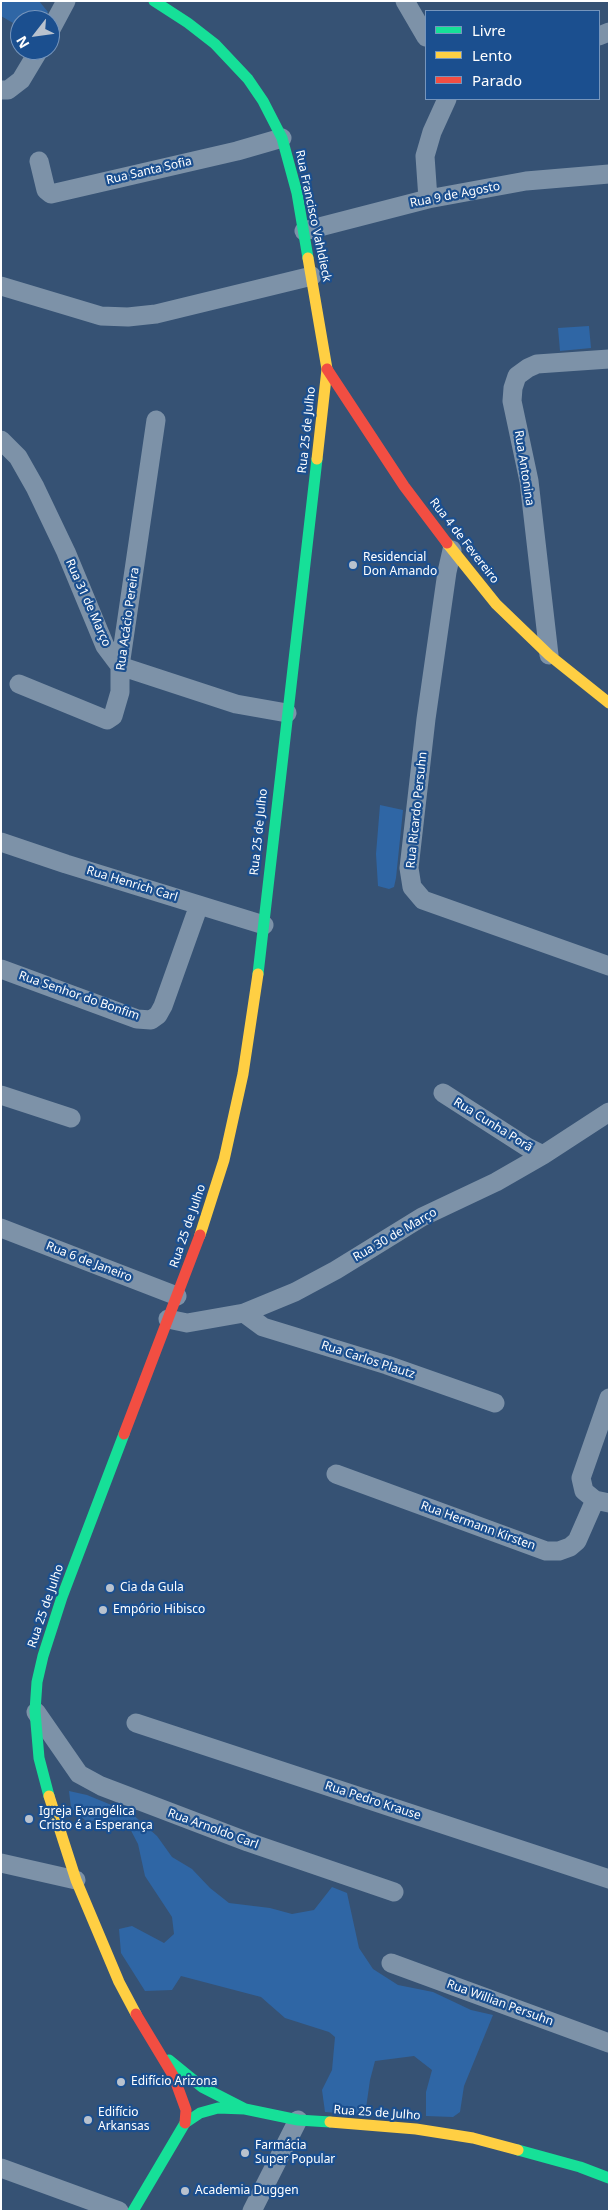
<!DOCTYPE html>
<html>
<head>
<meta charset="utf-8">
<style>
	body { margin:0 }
	#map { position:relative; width:610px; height:2212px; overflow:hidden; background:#365274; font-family:"Noto Sans",sans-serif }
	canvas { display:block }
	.frame { position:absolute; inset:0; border:2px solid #fff; pointer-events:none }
	.legend { position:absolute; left:425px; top:10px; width:175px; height:90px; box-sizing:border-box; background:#1b4f8f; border:1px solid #7695bc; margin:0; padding:6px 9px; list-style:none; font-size:15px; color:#fff }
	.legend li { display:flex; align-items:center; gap:10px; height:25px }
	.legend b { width:25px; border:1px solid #7695bc }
	.north { position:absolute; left:10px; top:10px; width:50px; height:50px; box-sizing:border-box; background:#1b4f8f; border:1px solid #7695bc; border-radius:50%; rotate:240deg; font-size:14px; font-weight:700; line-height:20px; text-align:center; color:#fff }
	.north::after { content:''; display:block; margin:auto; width:18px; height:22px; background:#b9c2ce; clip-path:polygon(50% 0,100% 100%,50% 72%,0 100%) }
</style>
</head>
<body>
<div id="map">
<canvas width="610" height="2212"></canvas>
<div class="frame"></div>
<ul class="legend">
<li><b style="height:6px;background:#16e098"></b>Livre</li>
<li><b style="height:6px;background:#ffcf43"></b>Lento</li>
<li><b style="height:6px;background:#f24e42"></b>Parado</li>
</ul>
<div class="north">N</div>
</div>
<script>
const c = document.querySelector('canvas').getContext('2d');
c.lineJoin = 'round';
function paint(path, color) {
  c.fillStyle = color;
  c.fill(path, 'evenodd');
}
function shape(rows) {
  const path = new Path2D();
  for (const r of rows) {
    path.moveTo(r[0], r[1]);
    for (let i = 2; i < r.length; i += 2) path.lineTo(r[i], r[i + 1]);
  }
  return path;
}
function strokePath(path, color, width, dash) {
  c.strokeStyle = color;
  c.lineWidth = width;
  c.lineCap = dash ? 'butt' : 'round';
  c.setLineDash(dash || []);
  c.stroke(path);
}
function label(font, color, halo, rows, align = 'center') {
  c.font = font + ' "Noto Sans",sans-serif';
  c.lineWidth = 4.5;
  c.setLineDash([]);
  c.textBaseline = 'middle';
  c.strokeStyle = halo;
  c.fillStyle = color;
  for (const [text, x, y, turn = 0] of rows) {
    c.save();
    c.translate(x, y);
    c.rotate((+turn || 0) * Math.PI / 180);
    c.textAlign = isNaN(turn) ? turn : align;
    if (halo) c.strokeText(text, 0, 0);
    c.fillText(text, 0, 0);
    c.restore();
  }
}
paint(shape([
	[1,1,39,1,48,12,42,20,20,20,20,27,1,16],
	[589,326,591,348,560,351,558,328],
	[380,805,403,810,396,878,394,887,389,889,378,886,376,854],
	[69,1791,87,1795,131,1813,157,1836,172,1857,192,1869,210,1888,229,1903,270,1908,292,1914,314,1910,332,1887,347,1893,359,1948,373,1969,398,1985,433,1992,471,2010,493,2015,464,2086,460,2112,453,2117,426,2116,426,2092,432,2070,414,2056,375,2061,370,2080,365,2115,325,2112,322,2090,332,2070,335,2037,329,2032,285,2018,261,1997,181,1976,172,1990,145,1991,121,1953,119,1929,132,1926,164,1943,174,1934,172,1917,145,1876,138,1844,126,1821,86,1821,71,1808]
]), '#2f66a5');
strokePath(shape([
	[405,1,426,37],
	[50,31,66,1],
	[599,36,609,32],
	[1,90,8,90,21,80,39,50],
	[39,161,46,190,51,194,237,151,282,138],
	[428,199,425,156,432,132,447,99],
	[304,231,428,199,526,181,609,174],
	[1,286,101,316,128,317,156,314,312,276],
	[1,440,18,457,35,487,66,552,105,646,120,666,236,704,287,713],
	[452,550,447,572,426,719,409,868,412,887,423,900,609,966],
	[549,655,529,481,512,401,513,388,517,376,528,368,537,364,609,359],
	[19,684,107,720,113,716,120,692,120,666,156,420],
	[1,842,66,864,264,925],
	[1,969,137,1019,151,1020,158,1015,163,1006,199,905],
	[443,1093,527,1147,543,1155],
	[1,1095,71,1118],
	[1,1228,177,1296],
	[244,1313,263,1327,387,1365,495,1403],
	[168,1319,187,1323,244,1313,295,1292,336,1270,422,1217,496,1182,543,1155,609,1112],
	[609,1398,581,1478,584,1491,595,1500,609,1503],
	[336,1474,546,1551,559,1551,570,1547,577,1541,595,1500],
	[36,1712,79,1774,101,1786,248,1842,394,1892],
	[136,1723,609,1879],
	[1,1863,76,1880],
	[391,1963,609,2043],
	[1,2168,119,2211],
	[252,2211,298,2120]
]), '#7d92a8', 19);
strokePath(shape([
	[154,1,188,23,215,44,248,79,263,101,282,138,297,193,308,258],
	[258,974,317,459],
	[49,1796,39,1758,35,1711,37,1682,43,1656,62,1597,124,1434],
	[169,2060,202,2087,245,2109],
	[518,2150,580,2167,609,2178],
	[133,2211,185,2123,200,2113,218,2108,245,2109,298,2120,330,2122]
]), '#16e098', 11);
strokePath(shape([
	[308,258,327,369,317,459],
	[447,543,496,604,549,655,609,703],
	[200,1235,224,1160,243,1074,258,974],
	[49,1796,76,1880,119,1982,136,2014],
	[330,2122,416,2129,473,2138,518,2150]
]), '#ffcf43', 11);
strokePath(shape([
	[327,369,404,486,447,543],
	[124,1434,200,1235],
	[136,2014,174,2077,186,2110,185,2123]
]), '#f24e42', 11);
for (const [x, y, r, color] of [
	[353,565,5,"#b9c2ce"],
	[110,1588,5,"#b9c2ce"],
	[103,1610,5,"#b9c2ce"],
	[29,1819,5,"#b9c2ce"],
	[121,2082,5,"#b9c2ce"],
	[88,2120,5,"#b9c2ce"],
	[245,2153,5,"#b9c2ce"],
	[185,2191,5,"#b9c2ce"]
]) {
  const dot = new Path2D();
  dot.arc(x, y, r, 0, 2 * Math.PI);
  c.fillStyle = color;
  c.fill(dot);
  strokePath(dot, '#1b4f8f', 2);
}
label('12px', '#fff', '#1b4f8f', [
	["Rua Santa Sofia",149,171,-13],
	["Rua 9 de Agosto",455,195,-11],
	["Rua Francisco Vahldieck",313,216,78],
	["Rua 25 de Julho",307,430,-84],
	["Rua Antonina",524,468,81],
	["Rua 4 de Fevereiro",464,541,52],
	["Rua 31 de Março",88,603,66],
	["Rua Acácio Pereira",128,619,-82],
	["Rua Ricardo Persuhn",417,810,-84],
	["Rua 25 de Julho",259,832,-84],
	["Rua Henrich Carl",132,884,17],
	["Rua Senhor do Bonfim",79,996,19],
	["Rua Cunha Porã",493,1125,32],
	["Rua 25 de Julho",188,1226,-71],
	["Rua 30 de Março",395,1235,-30],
	["Rua 6 de Janeiro",89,1262,21],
	["Rua Carlos Plautz",368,1360,18],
	["Rua Hermann Kirsten",478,1526,20],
	["Rua 25 de Julho",46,1606,-71],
	["Rua Pedro Krause",373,1801,18],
	["Rua Arnoldo Carl",213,1829,20],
	["Rua Willian Persuhn",500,2003,20],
	["Rua 25 de Julho",377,2113,4]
]);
label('12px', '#fff', '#1b4f8f', [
	["Residencial",363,558],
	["Don Amando",363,572],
	["Cia da Gula",120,1588],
	["Empório Hibisco",113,1610],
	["Igreja Evangélica",39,1812],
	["Cristo é a Esperança",39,1826],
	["Edifício Arizona",131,2082],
	["Edifício",98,2113],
	["Arkansas",98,2127],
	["Farmácia",255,2146],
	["Super Popular",255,2160],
	["Academia Duggen",195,2191]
], 'left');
</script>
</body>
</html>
